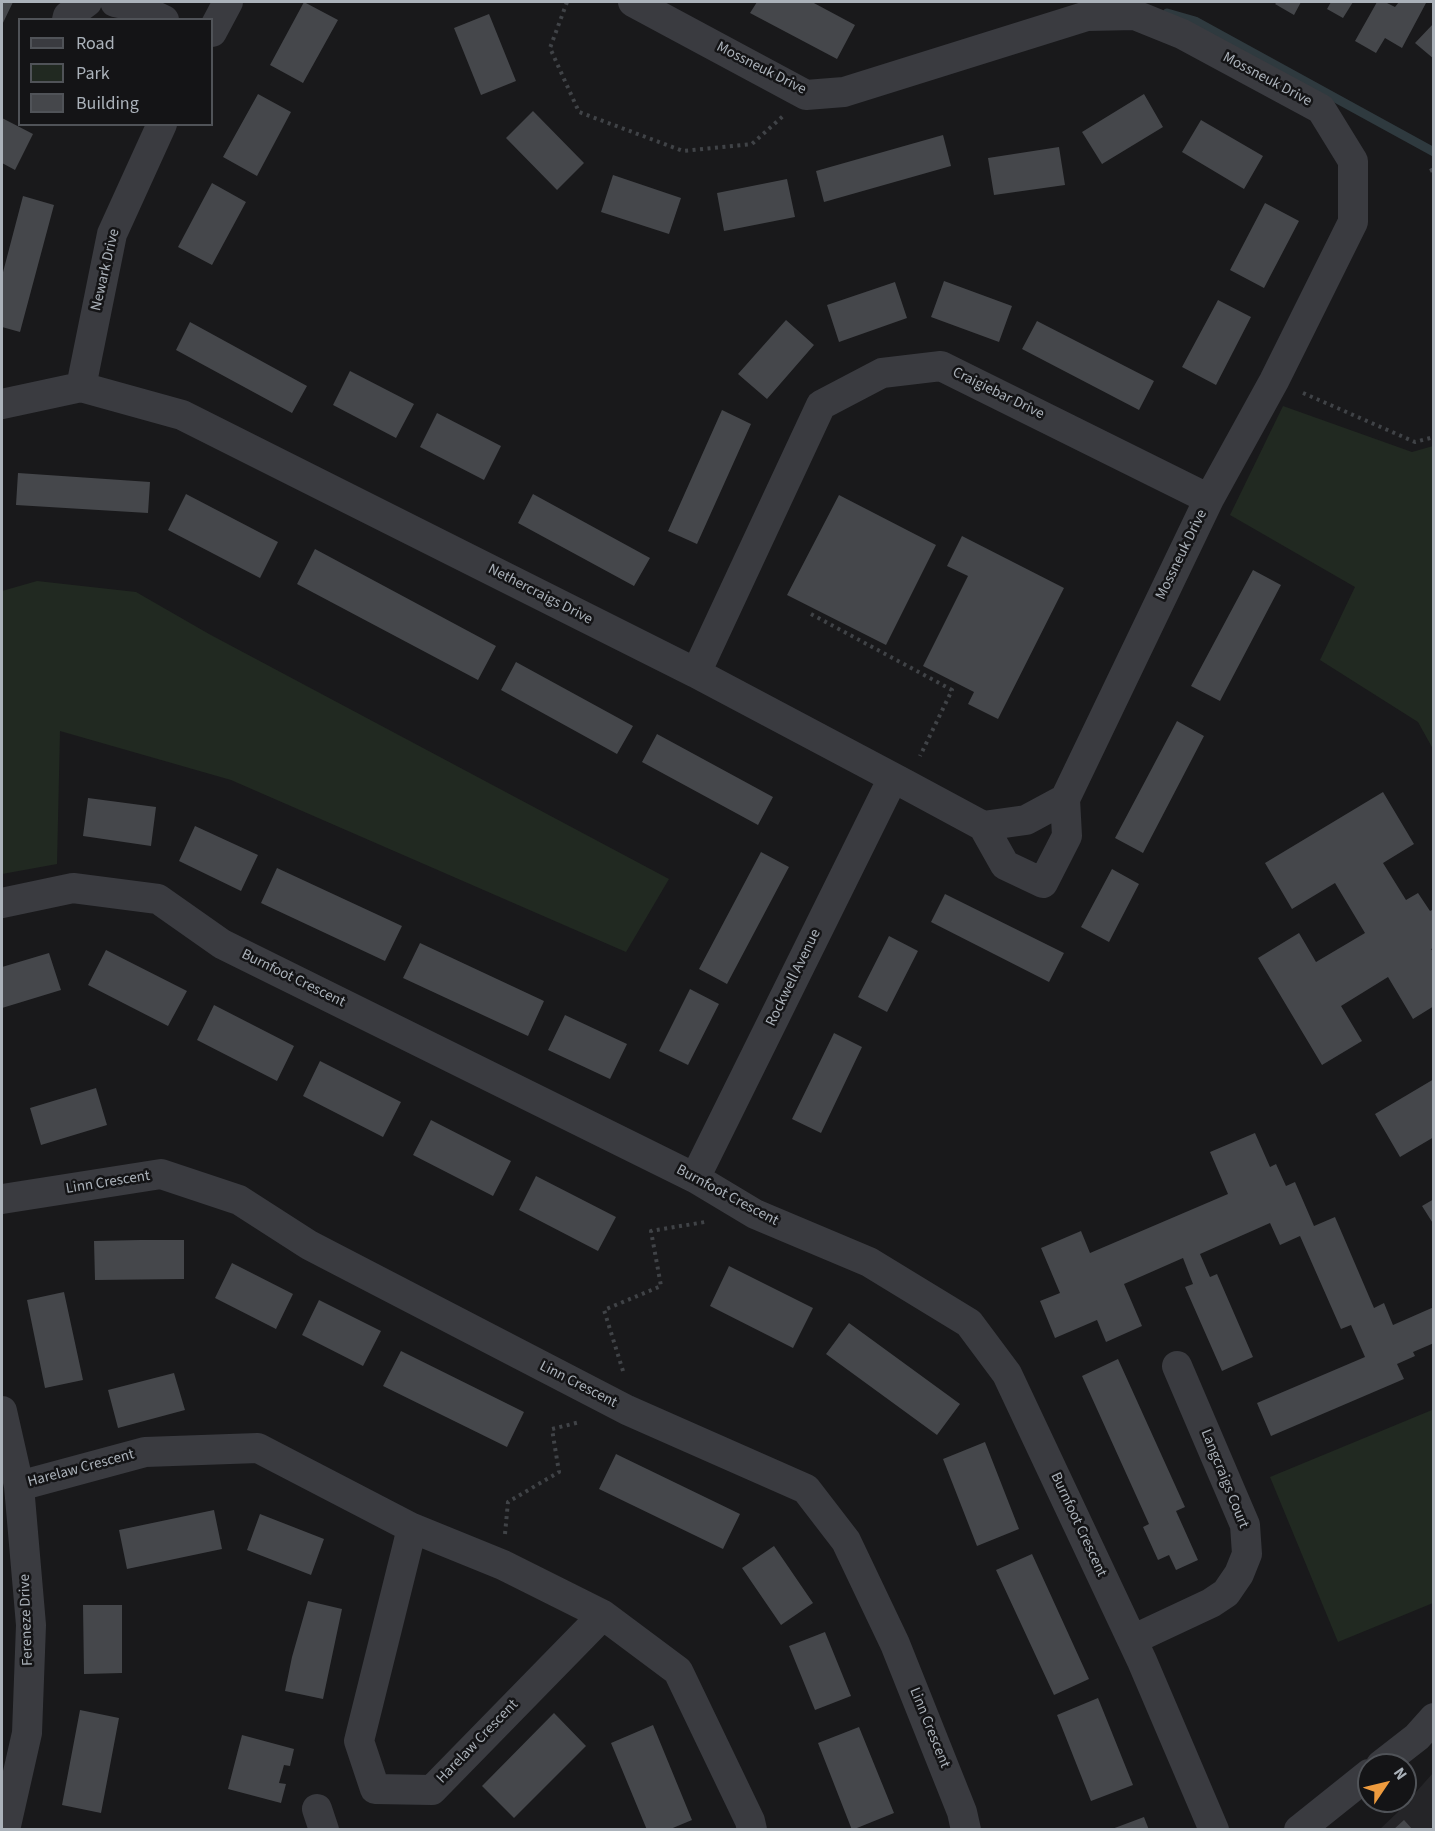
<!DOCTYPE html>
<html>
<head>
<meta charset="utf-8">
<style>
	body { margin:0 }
	#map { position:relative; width:1435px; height:1831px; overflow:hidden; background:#19191b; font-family:"Source Sans 3",sans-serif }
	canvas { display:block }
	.frame { position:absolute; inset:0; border:3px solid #abb2ba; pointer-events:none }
	.legend { position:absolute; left:18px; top:18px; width:195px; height:108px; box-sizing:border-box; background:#141416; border:2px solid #505358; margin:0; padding:8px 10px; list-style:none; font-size:18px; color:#abb2ba }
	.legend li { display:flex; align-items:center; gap:12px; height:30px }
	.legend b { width:30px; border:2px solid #505358 }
	.north { position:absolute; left:1357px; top:1753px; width:60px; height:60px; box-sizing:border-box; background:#141416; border:2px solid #505358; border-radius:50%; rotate:55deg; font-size:16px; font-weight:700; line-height:24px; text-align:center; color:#abb2ba }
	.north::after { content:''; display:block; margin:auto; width:21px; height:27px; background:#ee9b3e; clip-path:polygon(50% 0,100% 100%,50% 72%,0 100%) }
</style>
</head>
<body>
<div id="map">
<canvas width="1435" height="1831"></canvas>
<div class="frame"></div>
<ul class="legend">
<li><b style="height:8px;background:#3a3b40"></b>Road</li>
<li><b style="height:16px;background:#212921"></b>Park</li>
<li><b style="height:16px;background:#45474b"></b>Building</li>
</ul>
<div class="north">N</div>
</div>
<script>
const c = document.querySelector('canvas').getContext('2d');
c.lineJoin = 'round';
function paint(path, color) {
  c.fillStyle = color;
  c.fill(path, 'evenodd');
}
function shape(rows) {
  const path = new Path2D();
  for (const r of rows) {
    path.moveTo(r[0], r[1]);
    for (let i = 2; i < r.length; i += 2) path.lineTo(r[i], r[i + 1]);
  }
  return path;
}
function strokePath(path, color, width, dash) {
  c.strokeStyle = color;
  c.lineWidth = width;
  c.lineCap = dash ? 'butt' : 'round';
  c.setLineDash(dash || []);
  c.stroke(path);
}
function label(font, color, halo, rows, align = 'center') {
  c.font = font + ' "Source Sans 3",sans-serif';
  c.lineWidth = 5;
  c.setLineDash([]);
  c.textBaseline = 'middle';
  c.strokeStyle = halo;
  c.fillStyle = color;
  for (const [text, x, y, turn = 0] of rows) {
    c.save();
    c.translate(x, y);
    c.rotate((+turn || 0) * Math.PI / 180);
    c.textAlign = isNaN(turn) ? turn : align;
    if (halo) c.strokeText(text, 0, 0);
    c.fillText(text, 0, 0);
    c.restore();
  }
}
paint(shape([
	[1433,1773,1433,1829,1379,1830,1399,1811]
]), '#252528');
paint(shape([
	[1283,406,1412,452,1433,446,1433,749,1418,722,1320,660,1355,587,1230,515],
	[37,581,136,592,209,634,669,879,626,952,231,780,60,731,57,864,2,874,2,591],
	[1432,1410,1433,1603,1338,1642,1270,1477]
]), '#212921');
strokePath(shape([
	[1167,13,1195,21,1434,152]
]), '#2f3a3f', 9);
paint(shape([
	[2,2,13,2,2,25],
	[304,2,338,20,303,83,270,65],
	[757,2,812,2,855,25,837,59,750,13],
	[1277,2,1301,2,1294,15,1275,4],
	[1331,2,1353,2,1343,18,1327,9],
	[1377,2,1385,2,1395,7,1399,2,1423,2,1426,3,1402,48,1385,38,1376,53,1355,41],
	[489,14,516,81,481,95,454,28],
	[1434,23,1434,59,1415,43],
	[258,94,291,112,257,176,223,157],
	[1144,94,1163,127,1102,164,1082,132],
	[533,111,584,163,557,190,506,138],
	[2,118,33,134,15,170,2,163],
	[1201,120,1263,156,1244,189,1182,152],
	[943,135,951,166,824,202,816,171],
	[1059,147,1065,185,994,195,988,158],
	[613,175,681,198,669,234,601,212],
	[787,179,795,217,724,231,717,193],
	[212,183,246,202,212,265,178,247],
	[23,196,54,205,20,332,2,327,2,276],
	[1265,203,1299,221,1264,288,1230,270],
	[944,281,1012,306,999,342,931,317],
	[895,282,907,318,839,342,827,305],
	[1218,300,1251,317,1216,385,1182,367],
	[786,320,814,345,767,399,738,374],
	[1037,321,1154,381,1139,410,1022,349],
	[190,322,307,386,292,413,176,350],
	[350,371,414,404,396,438,333,405],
	[722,410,751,424,697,544,668,531],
	[437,413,501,446,484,480,420,447],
	[18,473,150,482,148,513,16,505],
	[186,494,278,542,260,578,168,530],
	[533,494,650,558,634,586,518,523],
	[839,495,936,545,886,645,787,595],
	[962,536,1064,588,998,719,968,704,974,692,923,666,968,576,947,566],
	[315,549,496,646,478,680,297,584],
	[1253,570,1281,585,1220,701,1191,686],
	[516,662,633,726,617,754,501,690],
	[1177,721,1204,736,1143,853,1115,838],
	[657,734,773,797,758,825,642,762],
	[1383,792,1414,844,1383,863,1406,900,1418,893,1430,911,1434,909,1434,948,1431,949,1434,953,1434,1006,1413,1019,1388,977,1341,1006,1362,1041,1322,1065,1258,958,1299,933,1316,962,1365,933,1335,883,1292,909,1265,863],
	[88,798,156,807,151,846,83,836],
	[195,826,258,855,241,891,179,861],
	[761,852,789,867,727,984,699,969],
	[277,868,402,926,385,961,261,903],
	[1112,869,1139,884,1109,942,1081,927],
	[945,894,1064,953,1049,982,931,922],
	[889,936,918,951,887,1012,858,997],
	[420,943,544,1001,528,1036,403,978],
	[106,950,187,991,168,1026,88,985],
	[49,953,61,990,2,1008,2,967],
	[690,989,719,1004,688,1065,659,1051],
	[214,1005,294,1046,277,1081,197,1040],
	[565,1015,627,1044,610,1079,548,1050],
	[834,1033,862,1047,821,1133,792,1119],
	[320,1061,401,1102,383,1137,303,1096],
	[1434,1079,1434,1137,1400,1157,1375,1114],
	[96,1088,107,1125,41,1145,30,1108],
	[431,1120,511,1161,493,1196,413,1155],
	[1255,1133,1270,1167,1276,1164,1286,1186,1295,1182,1314,1226,1335,1217,1374,1308,1384,1303,1393,1325,1434,1307,1434,1343,1413,1352,1415,1356,1397,1364,1404,1379,1271,1436,1257,1403,1365,1357,1351,1325,1341,1329,1300,1236,1280,1245,1270,1223,1200,1254,1210,1277,1217,1274,1253,1357,1222,1371,1185,1287,1193,1284,1183,1258,1124,1284,1142,1326,1106,1342,1097,1320,1055,1338,1040,1301,1060,1293,1041,1248,1081,1231,1090,1253,1228,1194,1210,1152],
	[536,1176,616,1217,598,1251,519,1210],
	[1434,1199,1434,1225,1422,1206],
	[140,1240,184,1240,184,1279,95,1280,94,1241],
	[232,1263,293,1294,276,1329,215,1298],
	[729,1266,813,1308,793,1348,710,1306],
	[64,1292,83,1380,45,1388,27,1300],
	[319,1300,381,1331,363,1366,302,1335],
	[849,1323,960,1404,937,1435,826,1354],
	[401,1351,524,1412,507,1447,383,1386],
	[1118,1359,1185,1507,1176,1511,1198,1560,1176,1570,1169,1555,1158,1560,1143,1527,1149,1524,1082,1376],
	[174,1373,185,1410,118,1428,108,1390],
	[985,1442,1019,1529,977,1546,943,1459],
	[616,1454,740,1514,723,1549,599,1489],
	[214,1510,222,1549,127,1569,119,1530],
	[260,1514,324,1539,311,1575,247,1550],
	[774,1546,813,1603,781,1625,742,1568],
	[1032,1554,1089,1679,1054,1695,996,1570],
	[308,1601,342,1609,323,1699,285,1691,292,1657],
	[83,1605,122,1605,122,1673,84,1674],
	[825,1632,851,1696,815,1710,789,1646],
	[1098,1698,1133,1785,1091,1801,1057,1715],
	[80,1710,119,1718,101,1813,62,1805],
	[554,1713,586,1746,514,1818,482,1786],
	[653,1725,692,1820,668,1830,647,1830,611,1743],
	[859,1727,894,1813,852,1830,818,1743],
	[242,1735,294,1749,290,1766,284,1765,279,1783,286,1784,281,1803,228,1789],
	[1144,1817,1149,1830,1112,1830,1112,1829],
	[1404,1820,1413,1830,1393,1830]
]), '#45474b');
strokePath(shape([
	[567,2,550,48,579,112,683,151,752,144,783,116],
	[1430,171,1434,169],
	[1303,393,1415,442,1434,437],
	[811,614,952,690,920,756],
	[623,1371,604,1310,661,1286,651,1231,705,1222],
	[505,1534,508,1502,559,1472,552,1429,580,1422]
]), '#404347', 4, [3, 4.5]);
strokePath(shape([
	[115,2,134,6,164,20],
	[67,20,68,16,87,2],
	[212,32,228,2],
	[81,387,112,234,162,124],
	[2,404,81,387,182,415,696,673,907,785,983,826,1005,865,1043,883,1067,836,1065,799,1209,499,1274,381,1353,222,1353,161,1321,109,1182,34,1135,15,1087,16,844,92,806,95,633,2],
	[696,673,821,405,882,373,941,366,1209,499],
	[983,826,1026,820,1065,799],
	[2,903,73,888,158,899,222,944,695,1178,755,1214,869,1262,969,1323,1007,1374,1142,1661,1214,1830],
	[695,1178,893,778],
	[2,1199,161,1174,239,1200,309,1245,627,1410,806,1489,846,1541,895,1644,962,1812,966,1830],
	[2,1411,19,1486,31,1625,27,1733,5,1830],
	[19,1486,145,1452,258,1448,412,1528,503,1565,603,1615,678,1671,750,1821,752,1830],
	[412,1528,359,1741,375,1789,432,1790,603,1615],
	[1132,1640,1211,1603,1226,1593,1239,1574,1247,1554,1245,1525,1177,1366],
	[1381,1765,1417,1737,1434,1718],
	[317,1809,324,1830],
	[1299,1830,1369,1774]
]), '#3a3b40', 30);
label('15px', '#abb2ba', '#141416', [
	["Mossneuk Drive",761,69,27],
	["Mossneuk Drive",1267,80,28],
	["Newark Drive",106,270,-77],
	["Craigiebar Drive",998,394,26],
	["Mossneuk Drive",1182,555,-64],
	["Nethercraigs Drive",540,595,27],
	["Rockwell Avenue",794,978,-64],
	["Burnfoot Crescent",293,979,26],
	["Linn Crescent",108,1183,-9],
	["Burnfoot Crescent",727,1196,28],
	["Linn Crescent",578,1385,27],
	["Harelaw Crescent",81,1469,-15],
	["Langcraigs Court",1224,1479,68],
	["Burnfoot Crescent",1078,1525,65],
	["Fereneze Drive",27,1620,-92],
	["Linn Crescent",929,1728,68],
	["Harelaw Crescent",478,1742,-46]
]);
</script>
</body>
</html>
